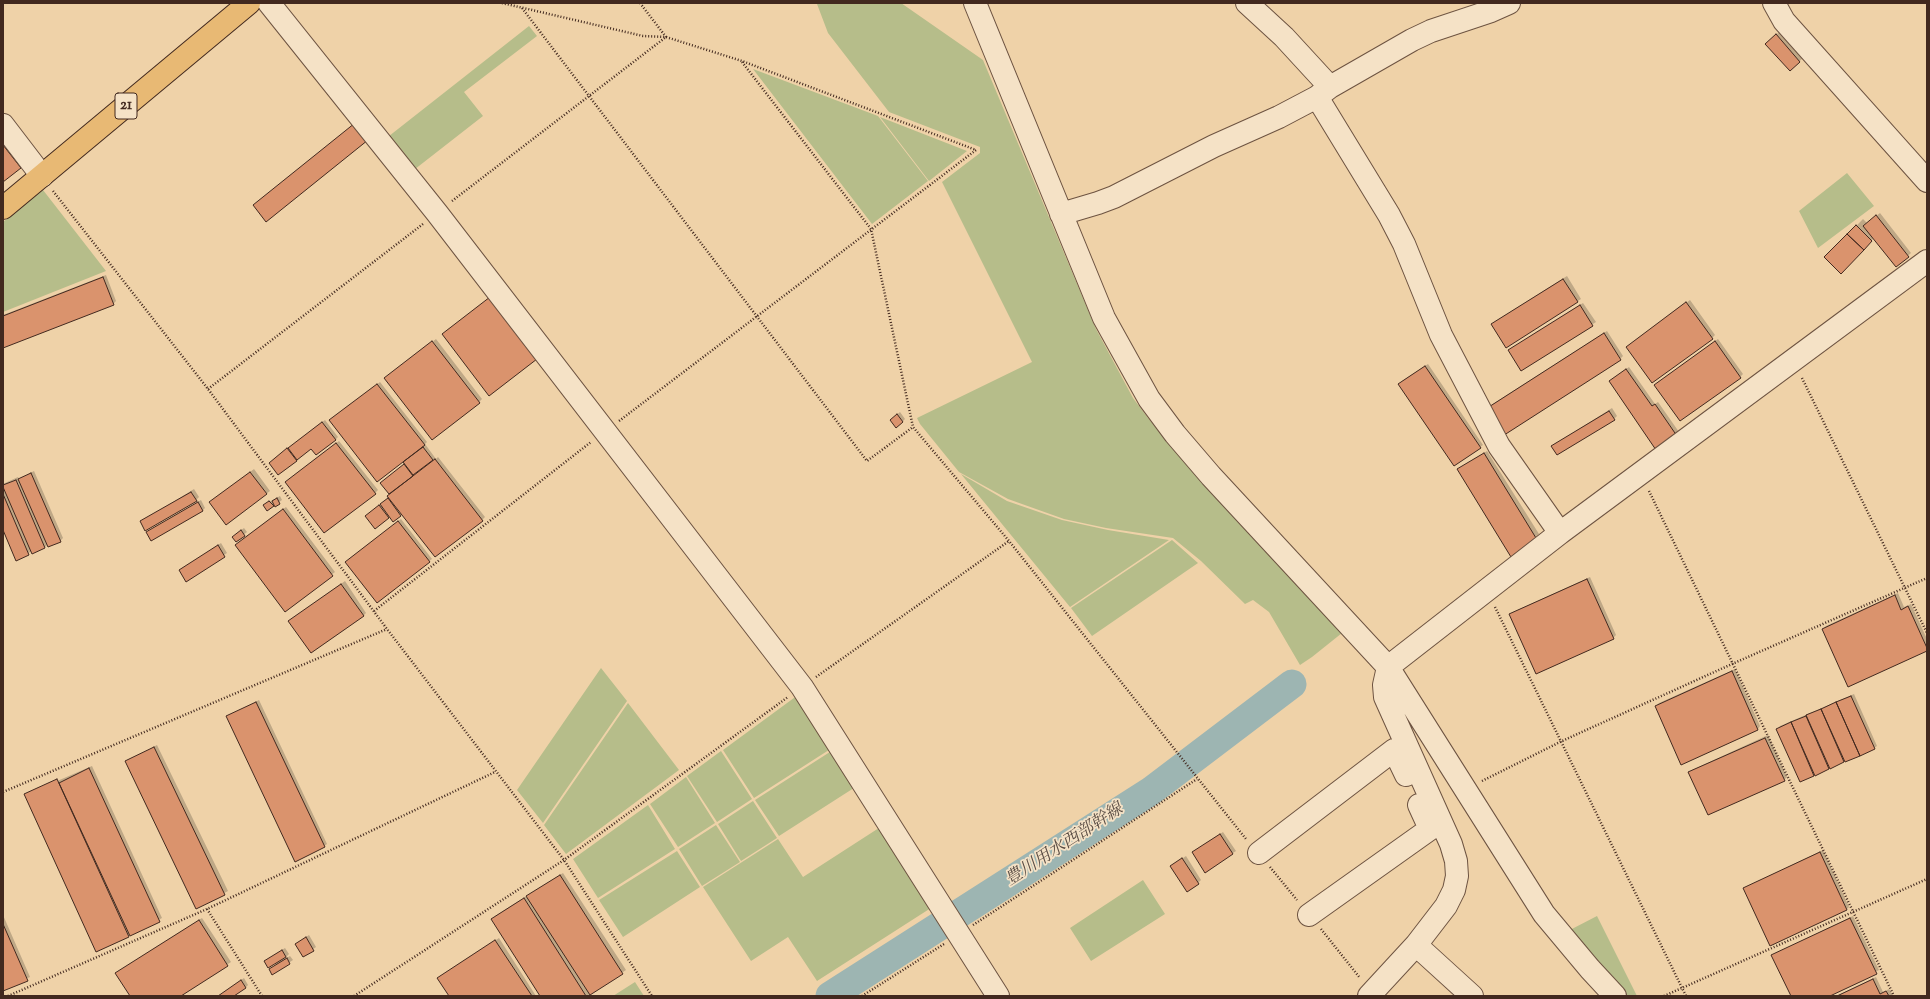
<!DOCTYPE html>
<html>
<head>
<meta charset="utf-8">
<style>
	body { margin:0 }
	#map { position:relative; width:1930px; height:999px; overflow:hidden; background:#efd2a8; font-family:"Sorts Mill Goudy",serif }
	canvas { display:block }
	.frame { position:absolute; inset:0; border:4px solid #42291f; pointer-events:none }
</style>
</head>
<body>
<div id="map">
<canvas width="1930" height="999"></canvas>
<div class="frame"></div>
</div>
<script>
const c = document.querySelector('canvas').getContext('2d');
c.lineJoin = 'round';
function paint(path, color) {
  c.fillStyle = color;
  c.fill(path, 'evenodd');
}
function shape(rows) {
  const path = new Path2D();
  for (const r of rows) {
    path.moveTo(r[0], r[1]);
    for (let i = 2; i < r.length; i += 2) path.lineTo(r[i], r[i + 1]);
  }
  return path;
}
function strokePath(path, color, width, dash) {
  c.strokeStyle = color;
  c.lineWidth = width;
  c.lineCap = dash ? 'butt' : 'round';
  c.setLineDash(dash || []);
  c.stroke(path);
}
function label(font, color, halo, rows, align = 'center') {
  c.font = font + ' "Sorts Mill Goudy","Noto Serif JP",serif';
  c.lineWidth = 3.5;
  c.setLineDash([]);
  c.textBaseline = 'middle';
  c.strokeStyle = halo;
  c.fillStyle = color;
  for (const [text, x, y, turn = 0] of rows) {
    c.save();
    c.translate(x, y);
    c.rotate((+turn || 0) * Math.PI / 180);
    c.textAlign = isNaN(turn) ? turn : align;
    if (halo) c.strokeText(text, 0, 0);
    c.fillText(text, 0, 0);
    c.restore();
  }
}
paint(shape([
	[819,3,901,3,983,60,1096,329,1133,398,1148,418,1183,459,1342,633,1312,657,1300,665,1269,612,1253,600,1245,604,1201,561,1173,538,1106,528,1064,519,1008,499,959,472,920,424,917,418,1032,362,942,182,980,153,980,147,889,112,828,33,817,4],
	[529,26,537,36,464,92,483,116,410,173,384,140],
	[753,69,878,116,928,181,872,224],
	[880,117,967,151,929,181],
	[1847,173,1874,206,1818,248,1799,211],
	[43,190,106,271,3,312,3,222],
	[961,474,1007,501,1062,520,1108,530,1169,540,1070,607],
	[1172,540,1198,563,1092,636,1071,608],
	[601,668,627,701,543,823,517,790],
	[798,695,832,748,754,798,723,750],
	[628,703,679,770,566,854,544,825],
	[833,750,857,786,779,836,755,800],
	[721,751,752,799,717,822,687,776],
	[686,777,715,823,678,847,650,804],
	[753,801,777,838,741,861,718,824],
	[648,805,675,849,598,898,573,859],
	[716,825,740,862,702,886,679,849],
	[882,826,934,906,817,981,788,937,751,961,703,887,778,839,803,877],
	[677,851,700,887,623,937,599,900],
	[1143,880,1165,914,1091,961,1070,928],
	[1597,916,1637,996,1627,996,1618,987,1568,931],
	[635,982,644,996,613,996]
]), '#b6bd8a');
paint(shape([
	[1779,32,1803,58,1790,70,1767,44],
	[3,139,23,164,3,180],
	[1880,213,1911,253,1896,266,1874,238,1841,272,1826,257,1863,219,1867,223],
	[106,275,116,301,113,304,3,347,3,315],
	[1567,276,1581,299,1507,346,1496,321],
	[1690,300,1715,335,1712,338,1627,347],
	[1583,303,1596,322,1522,370,1512,348],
	[1607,331,1623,356,1620,359,1485,409],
	[436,339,482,399,479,402,389,375],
	[1718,339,1743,374,1740,377,1658,382],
	[1428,364,1483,445,1480,447,1402,381],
	[1629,367,1655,404,1658,402,1679,432,1676,435,1610,381],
	[380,382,427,442,425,444,436,459,438,457,485,517,482,520,402,514,394,521,390,516,375,528,369,513,390,497,390,495,381,483,406,464,403,461,333,418],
	[1612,408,1617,416,1614,419,1552,446],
	[900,412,905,419,902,422,894,417],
	[325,420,338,437,335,440,312,447,278,474,273,460],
	[339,441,378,490,375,493,289,479],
	[1487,451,1539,534,1511,555,1458,469],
	[254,469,270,491,227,523,214,499],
	[34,471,63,538,60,541,48,544,45,547,32,551,17,559,3,528,3,484,18,477,19,479],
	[194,489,199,497,196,500,141,522],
	[280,496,282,500,267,510,267,503],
	[201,500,205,508,202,511,147,532],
	[286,507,335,572,285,610,239,542],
	[401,519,432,559,429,561,349,559],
	[244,528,247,532,236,541,236,534],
	[221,543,227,553,187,580,183,568],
	[1590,577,1616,635,1613,638,1510,614,1513,612],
	[345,581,366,613,364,615,289,621],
	[1898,593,1904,607,1911,604,1927,639,1927,650,1823,629,1826,626],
	[1735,669,1760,726,1758,729,1682,763,1656,706,1659,703],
	[1854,694,1877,746,1874,748,1800,781,1778,729,1780,726],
	[259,700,327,844,324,846,227,717],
	[1768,735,1787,777,1784,780,1689,773,1692,770],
	[157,745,228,891,197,908,127,761],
	[92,766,162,918,128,936,27,794],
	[1223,832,1236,851,1205,871,1193,852],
	[1823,850,1849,907,1847,909,1744,888],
	[1186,856,1201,880,1198,883,1174,864],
	[563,873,626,970,587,996,541,996,495,916],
	[3,915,30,977,3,990],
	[1853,916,1879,970,1828,996,1792,996,1772,955],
	[202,918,231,962,179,996,131,996,116,973],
	[309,935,316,947,304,956,296,944],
	[499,938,536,996,450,996,438,978],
	[285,948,289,954,283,960,290,956,293,960,273,973,270,969,276,964,265,961],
	[1876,977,1883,992,1889,989,1893,996,1836,996],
	[244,978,248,985,245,988,232,996,219,996]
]), '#0003');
strokePath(shape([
	[830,996,1151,791,1292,684]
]), '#9db5b2', 29);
const building = shape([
	[1776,34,1800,62,1790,71,1765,44,1776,34],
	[355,123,368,140,266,222,253,205,355,123],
	[3,145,21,168,3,182,3,145],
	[1876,215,1909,257,1896,267,1863,226,1876,215],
	[1856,225,1872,241,1864,250,1847,234,1856,225],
	[1847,234,1864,250,1841,274,1824,257,1847,234],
	[103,277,114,305,3,348,3,316,103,277],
	[1563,279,1578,302,1506,348,1491,324,1563,279],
	[490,297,537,359,489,396,442,334,490,297],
	[1686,302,1713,339,1652,383,1626,347,1686,302],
	[1580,305,1593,326,1521,371,1508,350,1580,305],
	[1604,333,1621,360,1498,439,1481,412,1604,333],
	[432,341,480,403,432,440,384,378,432,341],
	[1715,341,1741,378,1680,421,1654,385,1715,341],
	[1425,366,1481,448,1454,466,1398,384,1425,366],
	[1626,369,1652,406,1655,404,1677,436,1656,450,1609,381,1626,369],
	[377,384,425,445,377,482,329,420,377,384],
	[1609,411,1615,420,1557,455,1551,446,1609,411],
	[897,414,903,422,896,428,890,420,897,414],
	[322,422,336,440,316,455,311,449,297,460,288,448,322,422],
	[336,443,376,494,324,533,285,482,336,443],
	[423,447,433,460,413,475,403,462,423,447],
	[287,448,297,461,278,475,269,463,287,448],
	[1484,453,1536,538,1511,557,1457,469,1484,453],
	[435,459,483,521,435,557,387,496,435,459],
	[404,464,413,476,389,494,380,483,404,464],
	[250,472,267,494,226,525,209,502,250,472],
	[31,473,61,542,48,547,18,479,31,473],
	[16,480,45,548,32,554,3,487,3,485,16,480],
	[191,492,197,501,145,531,140,521,191,492],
	[3,494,29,555,16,561,3,530,3,494],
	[277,498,280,504,275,507,272,501,277,498],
	[388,498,401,516,393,522,380,504,388,498],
	[269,501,274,506,267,511,263,505,269,501],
	[198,502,203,511,151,541,146,532,198,502],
	[379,505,389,518,375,529,365,516,379,505],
	[283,509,333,576,285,612,235,545,283,509],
	[398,521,430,562,377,603,345,562,398,521],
	[241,530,245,536,236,542,232,537,241,530],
	[218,545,225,557,186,582,179,570,218,545],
	[1587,579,1614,639,1536,674,1509,614,1587,579],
	[341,584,364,616,311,653,288,621,341,584],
	[1895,595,1901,610,1908,606,1927,648,1927,651,1848,687,1822,629,1895,595],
	[1732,671,1758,730,1681,765,1655,706,1732,671],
	[1851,696,1875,749,1860,756,1836,702,1851,696],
	[256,702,325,847,295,862,226,716,256,702],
	[1836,702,1860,756,1845,762,1821,709,1836,702],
	[1821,709,1844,762,1830,769,1806,715,1821,709],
	[1806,716,1829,769,1815,776,1791,722,1806,716],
	[1791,722,1814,776,1800,782,1776,729,1791,722],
	[1765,738,1785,781,1708,815,1688,772,1765,738],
	[154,747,225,895,196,909,125,761,154,747],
	[89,768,160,922,130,936,59,783,89,768],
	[57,779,129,937,96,952,24,794,57,779],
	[1220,834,1233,854,1205,873,1192,852,1220,834],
	[1820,852,1847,910,1770,946,1743,888,1820,852],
	[1182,858,1199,884,1187,892,1170,866,1182,858],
	[560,875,623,974,590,995,526,896,560,875],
	[524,898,586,996,540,996,491,919,524,898],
	[1850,918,1877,974,1830,996,1791,996,1771,955,1850,918],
	[199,920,228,966,181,996,130,996,115,973,199,920],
	[3,924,28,981,3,991,3,924],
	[306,937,314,951,303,957,295,944,306,937],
	[495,940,532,996,449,996,437,978,495,940],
	[282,950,286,957,268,968,264,961,282,950],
	[287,958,290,964,272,975,269,969,287,958],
	[1873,979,1880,994,1886,991,1889,996,1837,996,1873,979],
	[241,980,246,988,234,996,218,996,241,980]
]);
paint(building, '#da936d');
strokePath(building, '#42291f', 1);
const minor = shape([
	[269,3,437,213,802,687,998,996],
	[975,3,1104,318,1149,399,1175,434,1211,476,1388,667,1544,914,1590,969,1615,996],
	[1247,3,1284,37,1330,87],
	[1774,3,1784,21,1927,181],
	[1317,97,1389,215,1404,244,1441,335,1499,446,1560,533],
	[3,125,42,176],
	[1061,214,1098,203,1114,197,1214,146,1279,117,1317,97,1330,87,1412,40,1431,31,1491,11,1509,3],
	[1259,853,1394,750,1406,775],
	[1309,915,1430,829,1419,805],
	[1416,945,1472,996],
	[1369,996,1416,945,1446,906,1454,890,1457,876,1456,861,1451,844,1385,697,1384,685,1388,667,1560,533,1927,261]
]);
const major = shape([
	[3,208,249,3]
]);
strokePath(minor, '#6d5341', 24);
strokePath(major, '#42291f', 24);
strokePath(shape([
	[502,3,643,36,666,37,742,61,976,150,619,421],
	[640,3,666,37],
	[522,8,867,461,913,427],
	[742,62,871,229,913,427,1009,541,1246,839],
	[53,191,208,389,387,629,564,860,652,996],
	[452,201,666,37],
	[1802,378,1927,633],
	[208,389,423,224],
	[1649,491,1894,996],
	[1495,607,1686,996],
	[374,611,591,442],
	[816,677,1009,541],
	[1482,781,1562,741,1732,664,1927,578],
	[3,792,387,629],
	[1270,867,1297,900],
	[207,909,262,996],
	[973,925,1197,779],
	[1321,929,1360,978],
	[8,996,207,909,495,772],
	[354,996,564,860,788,697],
	[862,996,944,944],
	[1664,996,1927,879]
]), '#42291f', 2.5, [1, 2]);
strokePath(minor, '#f5e2c6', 22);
strokePath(major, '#e8b974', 22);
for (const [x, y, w] of [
	[126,106,22]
]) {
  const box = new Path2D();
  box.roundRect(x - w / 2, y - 13, w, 26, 3);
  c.fillStyle = '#f5e2c6';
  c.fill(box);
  strokePath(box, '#42291f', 1);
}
label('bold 15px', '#42291f', null, [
	["21",126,106]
]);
label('italic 17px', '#594c44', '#f5e2c6', [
	["豊川用水西部幹線",1065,846,-33]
]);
</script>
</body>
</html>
